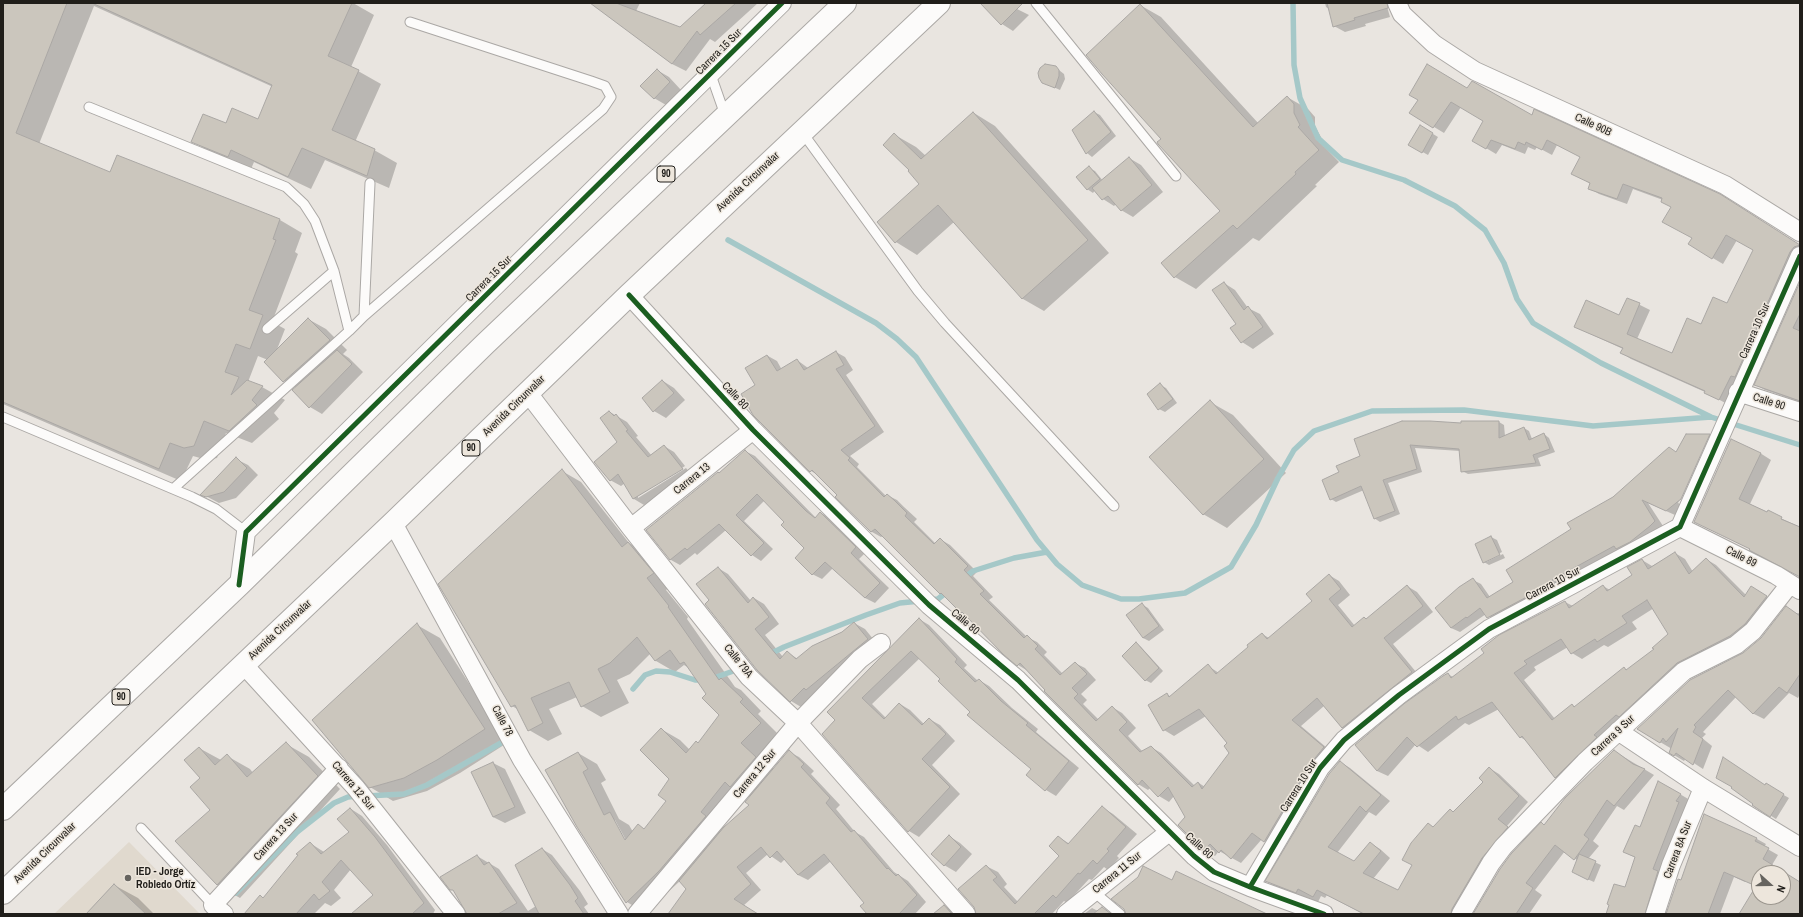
<!DOCTYPE html>
<html>
<head>
<meta charset="utf-8">
<style>
	body { margin:0 }
	#map { position:relative; width:1803px; height:917px; overflow:hidden; background:#e9e5e0; font-family:"Archivo Narrow",sans-serif }
	canvas { display:block }
	.frame { position:absolute; inset:0; border:4px solid #201e1a; pointer-events:none }
	.north { position:absolute; left:1751px; top:865px; width:40px; height:40px; box-sizing:border-box; background:#ede6dc; border:1px solid #9b968e; border-radius:50%; rotate:111deg; font-size:11px; font-weight:700; line-height:16px; text-align:center; color:#201e1a }
	.north::after { content:''; display:block; margin:auto; width:14px; height:18px; background:#66645f; clip-path:polygon(50% 0,100% 100%,50% 72%,0 100%) }
</style>
</head>
<body>
<div id="map">
<canvas width="1803" height="917"></canvas>
<div class="frame"></div>
<div class="north">N</div>
</div>
<script>
const c = document.querySelector('canvas').getContext('2d');
c.lineJoin = 'round';
function paint(path, color) {
  c.fillStyle = color;
  c.fill(path, 'evenodd');
}
function shape(rows) {
  const path = new Path2D();
  for (const r of rows) {
    path.moveTo(r[0], r[1]);
    for (let i = 2; i < r.length; i += 2) path.lineTo(r[i], r[i + 1]);
  }
  return path;
}
function strokePath(path, color, width, dash) {
  c.strokeStyle = color;
  c.lineWidth = width;
  c.lineCap = dash ? 'butt' : 'round';
  c.setLineDash(dash || []);
  c.stroke(path);
}
function label(font, color, halo, rows, align = 'center') {
  c.font = font + ' "Archivo Narrow",sans-serif';
  c.lineWidth = 3;
  c.setLineDash([]);
  c.textBaseline = 'middle';
  c.strokeStyle = halo;
  c.fillStyle = color;
  for (const [text, x, y, turn = 0] of rows) {
    c.save();
    c.translate(x, y);
    c.rotate((+turn || 0) * Math.PI / 180);
    c.textAlign = isNaN(turn) ? turn : align;
    if (halo) c.strokeText(text, 0, 0);
    c.fillText(text, 0, 0);
    c.restore();
  }
}
paint(shape([
	[129,842,200,914,54,914]
]), '#e0d9ce');
paint(shape([
	[3,3,353,3,374,15,351,67,381,84,355,142,374,150,397,163,389,188,325,160,311,189,254,162,251,169,214,154,192,141,226,125,259,121,273,87,94,6,39,144,111,173,118,156,280,220,302,233,295,252,298,254,272,322,285,329,276,352,308,319,326,329,347,350,343,354,349,358,363,372,322,414,310,407,296,388,284,381,268,360,258,356,248,382,262,387,285,400,274,413,279,419,252,443,226,433,217,458,207,460,193,456,181,481,3,404],
	[591,3,640,3,636,11,680,28,708,3,758,3,715,42,710,39,686,71,672,64],
	[984,3,1005,3,1029,15,1013,31,1002,24],
	[1325,3,1386,3,1390,17,1365,24,1366,26,1345,32,1334,26,1329,9,1326,7],
	[1140,5,1161,17,1259,124,1287,97,1308,109,1315,117,1315,126,1321,137,1318,140,1339,162,1315,185,1317,186,1259,241,1253,238,1196,289,1175,277,1221,211,1162,139],
	[1055,67,1064,74,1065,79,1060,90,1049,85],
	[657,70,669,77,681,90,666,105,654,98],
	[1468,90,1730,201,1800,246,1800,258,1729,405,1705,392,1631,359,1622,353,1623,349,1575,327,1620,316,1628,299,1650,310,1637,339,1672,354,1701,326,1727,305,1754,250,1737,240,1723,264,1689,244,1693,238,1672,207,1663,200,1633,189,1627,204,1599,194,1589,188,1591,184,1573,174,1581,157,1557,145,1552,155,1537,147,1535,150,1528,147,1525,154,1502,145,1496,154,1486,148,1485,121,1461,107,1444,133,1411,113],
	[1094,112,1100,115,1116,136,1092,157,1087,153,1073,130],
	[974,113,995,126,1109,253,1044,311,1023,299,954,222,917,255,896,242,920,184,911,170,895,135,916,147,926,156],
	[1420,126,1438,137,1428,155,1410,145],
	[1129,158,1141,165,1163,192,1133,217,1121,210,1116,204,1114,206,1103,199,1095,190,1093,193,1087,189,1089,168,1095,171,1103,181],
	[1224,283,1235,290,1248,308,1260,314,1274,334,1253,349,1242,342],
	[1800,284,1800,402,1765,390,1756,385],
	[836,352,845,357,853,370,846,375,884,432,850,456,859,464,857,467,886,496,887,495,897,500,904,507,917,519,914,522,936,544,940,539,950,545,977,572,973,576,993,597,989,600,1027,637,1037,642,1047,652,1044,655,1063,674,1075,663,1085,668,1096,680,1081,694,1087,700,1083,704,1099,720,1112,707,1122,713,1136,728,1128,736,1143,752,1151,747,1161,753,1195,786,1199,783,1205,787,1231,753,1228,744,1206,716,1174,736,1164,730,1167,694,1171,697,1208,666,1219,673,1250,647,1262,634,1269,638,1313,601,1329,575,1339,581,1350,595,1338,605,1355,626,1367,620,1407,586,1417,592,1433,612,1393,644,1421,678,1352,733,1342,728,1324,706,1301,726,1333,753,1274,847,1262,839,1241,863,1219,851,1215,856,1202,847,1174,796,1169,802,1159,796,1151,787,1148,790,1138,784,1028,671,1018,665,967,615,941,594,883,536,881,537,872,532,837,497,839,495,821,477,811,471,754,414,757,386,746,369,768,356,777,361,782,370,797,360,808,368],
	[663,381,674,388,685,400,666,418,654,411],
	[1160,385,1166,388,1177,403,1165,412,1159,409],
	[1210,402,1233,415,1286,473,1227,528,1203,514],
	[610,412,627,422,638,436,636,437,652,456,664,446,674,452,685,466,638,496,638,498,686,468,692,475,644,505,634,499,625,483,621,486,610,480,619,442],
	[1499,422,1504,425,1505,436,1524,428,1529,431,1532,439,1544,434,1549,438,1555,452,1538,458,1541,466,1468,474,1462,471,1460,451,1415,448,1422,472,1388,483,1400,514,1380,522,1374,518,1364,490,1336,502,1331,499,1340,473,1462,424],
	[1710,435,1718,439,1690,503,1675,515,1648,503,1663,526,1639,546,1497,622,1486,614,1460,632,1451,628,1473,580,1481,584,1490,597,1514,582,1573,530,1614,498,1676,453],
	[1707,438,1709,438,1680,504,1678,503],
	[745,451,755,456,816,518,821,513,830,518,865,553,859,559,889,588,875,603,865,598,833,568,822,579,812,574,805,548,786,522,765,500,744,521,773,549,761,561,752,555,726,530,697,555,695,553,680,565,671,560,647,530,720,474],
	[1760,453,1771,460,1750,504,1800,527,1800,576,1751,549,1695,522],
	[236,459,248,465,258,475,236,498,219,503,202,494],
	[562,471,581,482,629,543,648,554,672,585,666,590,688,617,687,619,735,687,741,690,761,711,758,714,779,735,760,754,774,769,789,752,799,757,814,771,811,774,840,805,836,809,855,832,864,837,894,872,908,881,926,902,915,914,879,914,831,861,808,880,798,875,785,859,781,863,768,854,746,873,761,890,743,906,757,914,669,914,688,889,680,881,645,913,627,902,577,826,578,753,597,764,606,780,601,783,619,819,629,825,633,832,638,825,645,830,667,801,671,779,661,729,680,740,690,750,698,744,721,715,689,668,684,665,675,672,656,661,650,654,630,674,617,680,629,703,601,717,582,706,577,697,549,709,562,734,548,741,529,730,519,710,512,706],
	[743,793,750,797,750,805,725,828,720,824],
	[613,820,615,820,628,844,626,845],
	[1491,537,1497,540,1502,552,1486,560,1486,562,1503,554,1505,558,1489,565,1484,562],
	[1675,553,1685,559,1693,572,1706,559,1716,565,1746,595,1761,593,1777,603,1566,784,1555,778,1527,741,1520,737,1499,709,1469,725,1465,723,1428,752,1416,744,1388,776,1377,771,1448,674,1453,677,1565,602,1573,606,1603,586,1610,590,1633,575,1642,560,1652,566],
	[1654,608,1670,634,1655,649,1627,670,1624,668,1576,707,1572,705,1555,719,1524,680,1536,670,1534,667,1568,647,1572,653,1582,659,1604,645,1608,647,1637,629,1632,622],
	[718,568,728,574,751,601,754,598,764,604,779,624,765,635,783,657,787,652,798,659,842,632,854,623,865,629,878,645,814,694,801,707,791,701,710,601],
	[1143,605,1148,608,1164,630,1149,641,1143,638],
	[1798,613,1800,614,1800,694,1798,698,1789,693,1764,719,1754,714,1736,697,1703,732,1706,734,1702,738,1712,746,1703,769,1686,758,1684,761,1674,755,1672,749,1638,729],
	[919,619,929,625,967,665,964,668,978,681,979,680,989,686,1012,708,1038,729,1036,732,1079,768,1056,796,1046,790,1033,768,971,712,920,658,872,704,886,718,900,704,910,710,924,724,929,719,940,725,955,741,932,765,960,794,919,837,909,831,837,720],
	[417,625,440,638,507,743,460,773,427,791,393,801,370,787],
	[1136,643,1141,647,1163,671,1151,683,1145,680],
	[286,744,309,757,340,789,240,898,217,885,177,841,212,810,202,778,199,748,221,760,227,756,250,769,253,773],
	[1614,751,1654,775,1624,810,1617,806,1593,841,1599,846,1588,859,1601,865,1594,882,1578,875,1578,861,1565,851,1535,890,1542,895,1529,914,1474,914,1544,825],
	[1340,762,1350,768,1390,801,1376,816,1369,812,1337,853,1354,863,1370,843,1380,849,1390,858,1373,879,1398,892,1413,865,1429,824,1434,828,1450,810,1454,813,1484,782,1489,768,1499,774,1528,802,1507,826,1517,833,1462,914,1363,914,1327,895,1325,898,1321,896,1318,902,1276,887,1267,881],
	[493,763,505,769,526,813,505,823,493,817],
	[1659,782,1690,800,1655,914,1607,914,1626,888,1636,858,1624,852,1641,829],
	[1766,785,1789,798,1776,819,1754,805],
	[1102,807,1113,814,1137,834,1117,856,1119,858,1108,870,1104,867,1092,880,1089,879,1067,903,1064,901,1052,914,977,914,977,911,960,889,986,866,998,872,1007,884,1004,887,1018,902,1061,856,1058,837,1070,844],
	[351,809,362,816,387,845,435,910,433,914,354,914,374,895,351,869,334,890,341,898,331,906,325,903,314,914,246,914,264,899,310,843,324,852,350,832],
	[1704,815,1757,839,1766,844,1764,847,1778,855,1772,865,1800,883,1800,914,1752,914,1762,897,1783,897,1783,873,1759,873,1759,882,1747,875,1745,882,1734,877,1720,914,1667,914,1682,881],
	[949,836,960,843,972,854,956,872,944,865],
	[542,849,552,855,580,891,588,904,584,907,589,914,469,914,455,891,451,889,477,856,499,869,528,911,536,906],
	[114,885,138,898,154,914,87,914],
	[944,906,956,913,957,914,935,914],
	[1092,908,1098,911,1102,908,1112,914,1084,914]
]), '#0003');
strokePath(shape([
	[1293,3,1294,65,1300,98,1318,138,1342,160,1404,180,1455,206,1485,230,1504,263,1517,299,1533,323,1601,363,1711,417,1800,445],
	[728,240,876,323,897,339,916,357,1037,540,1057,564,1082,585,1121,599,1139,599,1185,593,1231,567,1256,525,1278,478,1294,450,1314,431,1372,411,1464,410,1593,426,1711,417],
	[963,579,973,571,1014,558,1047,552],
	[930,600,938,599,948,591],
	[768,655,784,647,866,615,900,603,920,601],
	[711,679,739,669],
	[633,689,645,675,656,671,670,672,695,680,703,680],
	[366,796,404,794,427,785,501,743],
	[236,893,297,832,334,803,348,797,357,796]
]), '#a5c8c8', 5.5);
const building = shape([
	[3,3,67,3,16,133,110,172,117,155,280,219,273,239,276,240,249,310,263,315,250,349,236,344,225,372,239,377,231,395,247,380,263,386,252,400,257,405,229,431,204,421,194,446,184,448,170,443,159,469,3,402,3,3],
	[92,3,352,3,328,56,359,70,332,130,375,149,367,176,302,148,288,177,231,150,228,157,191,142,203,114,226,123,232,108,258,119,272,85,92,3],
	[590,3,616,3,680,27,706,3,736,3,700,35,697,31,672,64,590,3],
	[980,3,1023,3,1001,25,980,3],
	[1327,3,1387,3,1388,8,1354,18,1355,20,1333,27,1327,3],
	[1140,4,1253,127,1287,96,1294,104,1294,113,1300,125,1298,127,1319,150,1295,172,1296,174,1237,229,1233,225,1174,278,1161,263,1220,211,1158,144,1157,142,1161,139,1102,74,1086,55,1140,4],
	[1045,64,1056,66,1059,70,1059,76,1055,88,1042,83,1039,78,1038,73,1040,68,1045,64],
	[1427,64,1467,88,1472,81,1532,115,1534,109,1720,194,1800,245,1794,247,1790,252,1735,377,1731,376,1719,400,1704,393,1705,391,1620,353,1623,348,1574,327,1586,300,1619,315,1627,298,1640,303,1627,334,1672,353,1687,318,1701,324,1713,297,1727,303,1753,250,1726,235,1712,259,1688,244,1692,238,1662,222,1671,207,1661,202,1662,198,1623,184,1617,199,1588,189,1590,183,1571,174,1580,157,1547,140,1542,150,1526,142,1525,145,1518,142,1515,149,1491,140,1486,149,1472,141,1483,121,1451,102,1433,128,1409,113,1418,100,1409,95,1427,64],
	[657,69,670,82,654,99,640,86,657,69],
	[1094,111,1111,132,1086,154,1072,130,1094,111],
	[973,112,1088,240,1022,299,938,205,895,243,877,222,919,184,908,171,909,170,883,145,894,133,921,159,973,112],
	[1420,125,1433,133,1422,153,1408,145,1420,125],
	[1129,157,1152,185,1121,211,1108,196,1102,200,1092,188,1129,157],
	[1089,166,1100,179,1087,190,1076,177,1089,166],
	[1224,282,1244,310,1248,306,1263,327,1241,343,1230,328,1236,324,1212,290,1224,282],
	[1800,282,1800,314,1793,328,1800,331,1800,401,1754,385,1800,282],
	[308,318,330,340,283,382,264,362,308,318],
	[337,350,352,364,309,408,292,390,337,350],
	[836,351,844,365,836,369,875,426,841,450,850,458,848,460,884,497,887,494,894,500,907,513,905,516,934,544,940,538,968,566,964,570,984,591,980,594,1024,638,1027,635,1038,646,1035,649,1060,675,1075,662,1087,674,1072,688,1078,694,1074,698,1096,721,1112,706,1127,722,1119,730,1140,752,1151,746,1192,787,1198,782,1202,789,1229,753,1224,746,1227,743,1199,709,1163,731,1148,705,1167,693,1169,697,1208,664,1216,674,1248,647,1247,645,1262,633,1267,639,1312,601,1306,594,1329,574,1341,589,1329,599,1352,627,1364,617,1366,619,1407,585,1423,606,1384,638,1412,672,1342,728,1317,698,1292,720,1324,747,1311,763,1264,842,1252,833,1231,859,1221,850,1219,853,1210,844,1204,851,1178,825,1185,817,1168,787,1158,797,1142,780,1138,785,1044,691,1045,690,1020,663,1017,666,1004,655,962,612,961,613,941,593,940,594,875,529,871,532,835,497,837,495,812,470,810,472,753,415,741,394,755,385,745,368,767,355,777,371,797,359,804,370,836,351],
	[662,380,674,393,653,412,642,398,662,380],
	[1160,383,1173,399,1158,410,1147,394,1160,383],
	[1210,400,1264,459,1203,515,1149,457,1210,400],
	[609,411,614,416,616,414,628,430,626,431,648,457,664,445,683,469,633,499,618,474,610,481,594,462,617,442,600,418,609,411],
	[1402,421,1430,421,1461,423,1461,421,1499,421,1499,438,1524,427,1529,440,1544,433,1550,449,1533,455,1536,463,1461,472,1459,449,1410,445,1417,469,1383,480,1395,511,1374,519,1361,486,1330,500,1322,480,1339,472,1336,466,1360,456,1354,439,1402,421],
	[1686,434,1710,434,1681,499,1666,511,1642,500,1655,521,1650,526,1630,542,1616,549,1614,546,1552,580,1553,583,1487,618,1480,608,1467,618,1466,617,1451,628,1435,608,1459,587,1473,578,1487,598,1513,582,1506,570,1571,529,1567,523,1613,497,1669,447,1676,452,1686,434],
	[1731,439,1761,453,1739,499,1767,512,1768,510,1782,517,1781,519,1800,527,1800,577,1749,550,1750,549,1694,522,1731,439],
	[745,450,806,511,815,518,820,512,856,547,851,553,880,583,865,598,825,562,812,575,795,558,804,548,781,525,784,522,757,494,736,515,764,543,751,556,719,524,687,550,685,548,670,560,646,530,718,472,719,473,745,450],
	[236,457,247,468,224,492,206,497,200,495,236,457],
	[562,469,622,547,628,542,654,573,647,578,669,606,668,607,719,680,721,678,743,699,740,702,761,723,741,743,756,757,730,787,725,782,701,812,706,816,659,871,626,903,577,827,545,770,578,752,588,769,583,772,604,815,610,812,625,840,638,824,644,829,666,801,658,795,669,779,640,750,661,728,686,753,696,741,698,743,719,715,702,698,706,694,684,662,680,664,670,650,655,661,637,637,610,663,598,669,610,692,581,707,569,682,531,698,543,723,528,731,515,705,511,707,438,584,562,469],
	[1491,536,1500,555,1483,563,1475,544,1491,536],
	[1675,552,1689,574,1706,558,1744,597,1751,586,1767,596,1745,624,1730,636,1677,663,1619,717,1616,715,1594,735,1597,737,1555,778,1522,736,1520,738,1492,702,1458,720,1456,716,1417,747,1407,737,1377,771,1355,745,1405,703,1443,676,1448,673,1451,678,1484,653,1481,649,1499,635,1565,601,1569,608,1603,585,1607,591,1632,575,1627,567,1642,559,1648,569,1675,552],
	[1647,600,1668,634,1652,648,1654,649,1626,670,1624,667,1574,707,1572,704,1552,720,1514,673,1527,664,1524,661,1561,639,1571,654,1595,639,1597,642,1627,623,1622,616,1647,600],
	[718,567,748,603,753,597,769,617,755,629,780,659,787,651,796,659,812,646,842,632,854,622,868,639,806,690,804,688,790,702,757,670,705,604,709,600,696,584,718,567],
	[1142,603,1159,626,1143,638,1126,615,1142,603],
	[1786,606,1800,616,1800,674,1787,693,1779,687,1753,714,1728,690,1694,725,1696,727,1693,732,1703,739,1693,765,1676,753,1674,756,1669,753,1678,728,1666,742,1663,738,1660,743,1637,729,1690,680,1743,653,1761,638,1786,606],
	[919,618,957,659,955,662,975,682,979,679,1001,701,1028,723,1026,725,1069,761,1045,791,1026,775,1031,769,967,715,970,712,938,681,940,679,911,651,862,698,884,719,899,703,922,725,929,718,946,734,922,759,950,787,908,832,822,734,835,720,827,712,919,618],
	[417,623,485,729,437,760,404,778,369,788,312,720,417,623],
	[1136,642,1159,668,1145,681,1122,656,1136,642],
	[286,742,318,776,217,885,175,841,210,810,190,787,200,778,184,760,199,747,215,765,227,754,247,777,286,742],
	[789,750,804,764,801,767,830,798,826,803,851,832,854,830,887,869,888,868,896,876,898,874,917,895,899,914,867,914,860,906,864,903,824,854,798,875,777,851,770,858,761,847,737,867,751,884,734,899,758,914,668,914,686,889,679,881,724,827,749,805,745,802,789,750],
	[1614,750,1633,764,1645,769,1614,806,1607,800,1584,835,1589,839,1574,860,1555,845,1526,883,1533,888,1516,914,1473,914,1500,869,1511,854,1541,822,1544,825,1565,798,1614,750],
	[1723,757,1765,785,1766,783,1784,794,1770,817,1752,805,1753,804,1731,788,1732,787,1716,778,1723,757],
	[1340,761,1381,795,1366,812,1360,806,1328,847,1354,861,1370,842,1381,851,1363,873,1398,890,1412,865,1402,860,1411,843,1428,823,1433,827,1450,809,1453,812,1483,782,1479,778,1489,767,1519,796,1498,819,1508,827,1482,858,1452,909,1451,914,1364,914,1317,890,1313,897,1298,889,1296,893,1265,881,1329,774,1340,761],
	[493,762,515,807,493,817,471,772,493,762],
	[1658,781,1681,794,1676,801,1679,802,1653,869,1658,871,1645,914,1606,914,1609,905,1607,904,1614,884,1625,887,1635,857,1623,852,1635,825,1640,827,1658,781],
	[1102,806,1126,827,1107,849,1109,851,1097,864,1093,860,1080,874,1078,873,1056,898,1053,895,1034,914,976,914,974,907,958,889,986,865,997,877,993,880,1015,904,1059,856,1049,846,1058,836,1068,844,1102,806],
	[350,808,375,837,424,903,412,914,351,914,373,895,341,860,322,882,330,891,319,900,314,894,296,914,244,914,260,895,263,898,298,855,296,854,310,842,321,854,349,832,337,819,350,808],
	[1704,814,1757,838,1755,841,1769,848,1763,859,1800,882,1800,914,1739,914,1756,886,1724,872,1708,914,1666,914,1678,879,1681,880,1704,814],
	[1759,873,1783,873,1783,897,1759,897,1759,873],
	[949,835,961,847,944,866,931,854,949,835],
	[542,848,570,885,578,898,575,901,584,914,539,914,537,910,515,865,542,848],
	[1579,854,1596,861,1588,880,1572,872,1579,854],
	[477,855,484,865,489,862,517,903,498,914,467,914,453,890,450,890,440,877,477,855],
	[1143,866,1172,880,1176,871,1267,914,1126,914,1124,909,1111,899,1138,877,1143,866],
	[114,884,146,914,86,914,114,884],
	[944,905,952,914,933,914,944,905],
	[1102,907,1111,914,1093,914,1102,907]
]);
paint(building, '#cbc6bd');
strokePath(building, '#aaa7a4', 1);
const lane = shape([
	[1036,3,1176,176],
	[711,75,725,115],
	[89,107,286,187,304,204,315,221,334,271,349,331],
	[802,132,918,291,945,323,1114,506],
	[364,316,370,183],
	[267,329,334,271],
	[3,417,192,497,216,509,246,532],
	[174,488,349,331,364,316,603,109,611,97,605,86,591,81,410,22],
	[141,828,213,905],
	[1094,892,1120,914]
]);
const street = shape([
	[1397,3,1402,14,1434,44,1475,71,1725,185,1800,232],
	[629,295,753,430,929,605,1018,680,1194,856,1214,872,1250,887,1324,914],
	[1738,392,1800,412],
	[528,393,631,528,749,677,798,723,966,914],
	[393,523,522,760,619,914],
	[1680,527,1776,575,1800,590],
	[631,528,753,430],
	[239,585,246,532,782,3],
	[243,664,356,788,456,914],
	[1618,731,1703,788,1800,847],
	[1250,887,1320,768,1344,740,1399,695,1489,629,1680,527,1800,256],
	[224,914,213,905,339,768],
	[637,914,798,723,860,659,881,643],
	[1066,914,1169,832],
	[1461,914,1491,863,1503,847,1585,762,1684,671,1736,645,1753,631,1790,584],
	[1655,914,1671,865,1703,788]
]);
const highway = shape([
	[3,809,239,585,485,344,845,3],
	[3,893,393,523,629,295,939,3]
]);
strokePath(lane, '#aba8a5', 11);
strokePath(street, '#aba8a5', 20);
strokePath(highway, '#aba8a5', 24);
strokePath(lane, '#fcfbfa', 9);
strokePath(street, '#fcfbfa', 18);
strokePath(highway, '#fcfbfa', 22);
strokePath(shape([
	[629,295,753,430,929,605,1018,680,1194,856,1214,872,1250,887,1324,914],
	[239,585,246,532,782,3],
	[1250,887,1320,768,1344,740,1399,695,1489,629,1680,527,1800,256]
]), '#1b5e20', 5);
for (const [x, y, r, color] of [
	[128,878,4,"#66645f"]
]) {
  const dot = new Path2D();
  dot.arc(x, y, r, 0, 2 * Math.PI);
  c.fillStyle = color;
  c.fill(dot);
  strokePath(dot, '#ede6dc', 1.5);
}
for (const [x, y, w] of [
	[666,174,18],
	[471,448,18],
	[121,697,18]
]) {
  const box = new Path2D();
  box.roundRect(x - w / 2, y - 8, w, 16, 3);
  c.fillStyle = '#ede6dc';
  c.fill(box);
  strokePath(box, '#201e1a', 1);
}
label('bold 10px', '#201e1a', null, [
	["90",666,174],
	["90",471,448],
	["90",121,697]
]);
label('11px', '#201e1a', '#ede6dc', [
	["Carrera 15 Sur",719,52,-45],
	["Calle 90B",1593,125,25],
	["Avenida Circunvalar",748,182,-43],
	["Carrera 15 Sur",489,279,-45],
	["Carrera 10 Sur",1755,331,-66],
	["Calle 80",735,396,47],
	["Calle 90",1769,402,18],
	["Avenida Circunvalar",514,406,-44],
	["Carrera 13",692,479,-39],
	["Calle 89",1741,557,27],
	["Carrera 10 Sur",1553,584,-28],
	["Calle 80",965,622,40],
	["Avenida Circunvalar",280,630,-43],
	["Calle 79A",738,661,51],
	["Calle 78",502,721,62],
	["Carrera 9 Sur",1613,736,-43],
	["Carrera 12 Sur",755,774,-50],
	["Carrera 12 Sur",353,786,50],
	["Carrera 10 Sur",1299,786,-58],
	["Carrera 13 Sur",276,837,-48],
	["Calle 80",1199,846,42],
	["Carrera 8A Sur",1678,850,-69],
	["Avenida Circunvalar",45,853,-44],
	["Carrera 11 Sur",1117,873,-39]
]);
label('bold 11px', '#201e1a', '#ede6dc', [
	["IED - Jorge",136,872],
	["Robledo Ortíz",136,885]
], 'left');
</script>
</body>
</html>
